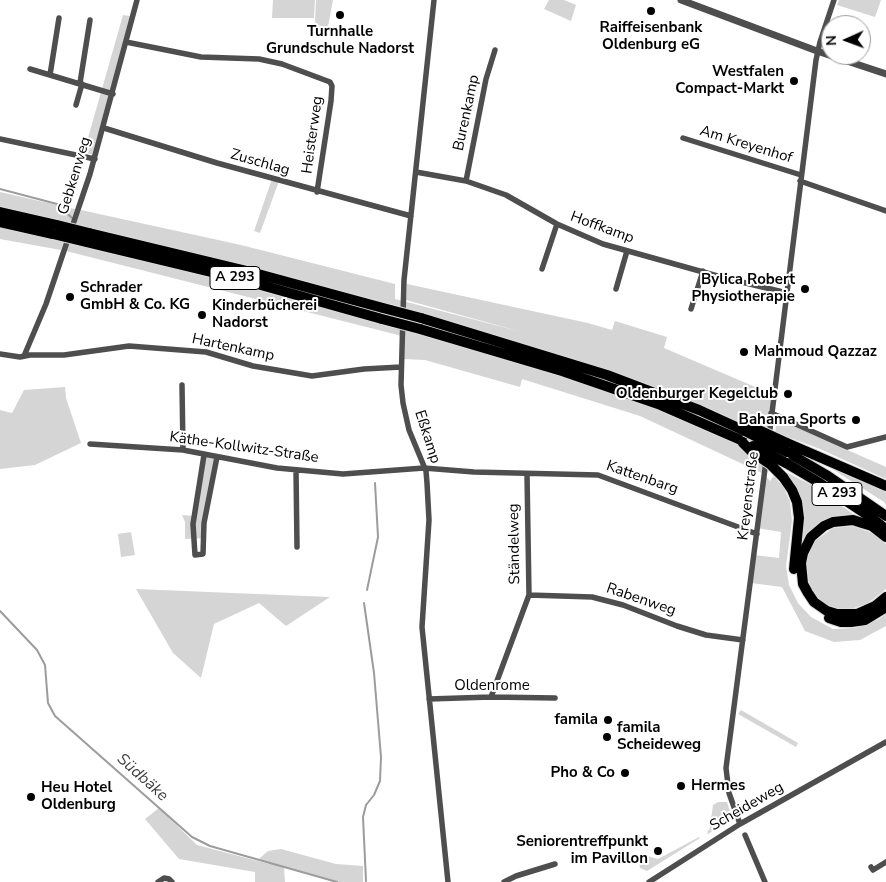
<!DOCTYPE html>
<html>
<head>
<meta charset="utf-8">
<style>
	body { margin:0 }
	#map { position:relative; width:886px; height:882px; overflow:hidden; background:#fff; font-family:"Nunito Sans",sans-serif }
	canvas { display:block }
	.north { position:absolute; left:821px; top:15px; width:50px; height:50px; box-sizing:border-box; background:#fff; border:1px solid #999; border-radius:50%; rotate:268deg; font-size:14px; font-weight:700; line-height:20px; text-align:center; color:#000 }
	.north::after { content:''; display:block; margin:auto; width:18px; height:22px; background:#000; clip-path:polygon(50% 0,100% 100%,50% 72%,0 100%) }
</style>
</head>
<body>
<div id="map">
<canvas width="886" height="882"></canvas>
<div class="north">N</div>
</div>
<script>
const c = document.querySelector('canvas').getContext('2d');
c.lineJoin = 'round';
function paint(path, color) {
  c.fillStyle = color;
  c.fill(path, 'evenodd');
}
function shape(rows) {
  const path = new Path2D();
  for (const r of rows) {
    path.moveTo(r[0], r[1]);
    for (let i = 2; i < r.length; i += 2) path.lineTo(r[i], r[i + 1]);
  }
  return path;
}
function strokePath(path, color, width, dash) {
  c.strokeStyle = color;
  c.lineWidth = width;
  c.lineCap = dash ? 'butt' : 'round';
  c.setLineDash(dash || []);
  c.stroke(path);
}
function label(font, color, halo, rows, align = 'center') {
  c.font = font + ' "Nunito Sans",sans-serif';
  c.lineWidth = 4;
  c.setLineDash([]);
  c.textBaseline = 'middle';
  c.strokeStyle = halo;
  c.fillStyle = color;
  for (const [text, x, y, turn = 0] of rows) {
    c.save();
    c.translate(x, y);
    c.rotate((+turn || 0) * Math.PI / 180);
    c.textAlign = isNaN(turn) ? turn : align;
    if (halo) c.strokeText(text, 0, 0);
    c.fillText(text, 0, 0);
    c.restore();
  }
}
paint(shape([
	[273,0,315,0,314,18,272,18],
	[316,0,333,0,327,32,315,22],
	[549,0,564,0,576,5,571,21,544,9],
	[839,0,881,0,875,17,837,5],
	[123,15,130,16,93,155,84,152],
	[272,179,279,181,260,233,254,231],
	[0,192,75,209,61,250,0,239],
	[81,210,241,245,395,284,395,299,522,332,406,300,407,284,588,323,612,330,615,321,667,337,664,348,774,395,764,474,770,481,774,476,784,488,790,502,792,521,786,566,789,585,798,603,811,617,833,629,855,628,879,619,886,614,886,626,860,640,834,642,805,631,782,587,751,583,754,555,779,558,781,532,757,528,764,474,640,416,522,379,520,387,425,360,404,359,405,338,398,335,66,251],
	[65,387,66,398,81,443,35,465,0,469,0,410,12,413,24,390],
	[777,419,886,467,886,479,820,449,775,432],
	[204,455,217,457,203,538,185,539,185,522,182,515,194,516],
	[815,458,886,488,886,505,884,502],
	[788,473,813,486,859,518,822,522,810,531,799,547,802,526,803,507,796,490,787,474],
	[853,526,872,533,886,544,886,589,868,603,846,611,828,609,813,596,805,578,806,556,815,541,833,528],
	[131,532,135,555,121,557,118,534],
	[136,589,330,597,286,626,259,603,214,624,201,678,173,653],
	[741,710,798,743,796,747,738,714],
	[718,802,727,802,732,818,708,834,707,832,709,830,710,827,713,805],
	[159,808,197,845,273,865,259,860,260,858,268,851,281,849,336,864,363,866,363,882,337,882,284,867,285,882,255,882,255,872,179,859,145,819],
	[699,837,700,838,647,871,640,868,638,857,640,854,658,859]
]), '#d5d5d5');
strokePath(shape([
	[0,189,57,204,72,218],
	[367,590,378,537,375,483],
	[364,603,374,673,381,757,380,781,374,795,366,805,363,817,366,881],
	[0,611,37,650,45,665,48,703,55,716,192,837,210,846,337,882]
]), '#9c9c9c', 2);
const motorway = shape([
	[0,212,57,225],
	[0,222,53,234],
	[89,233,247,271,383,308],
	[86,242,236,278,382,319],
	[421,318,607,375,699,410,745,431],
	[420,329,562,371,658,404,743,441],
	[787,443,886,486],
	[787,452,828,476,886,516],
	[786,463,818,482,872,518,883,527],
	[783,477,792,490,797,502,799,518,794,569],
	[886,537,872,526,862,523,853,520,833,522,824,526,811,537,803,553,801,563,803,584,808,593,814,602,827,611,837,614,857,614,875,606,886,597],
	[829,618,841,622,851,622,865,620,886,607]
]);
strokePath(motorway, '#dbdbdb', 12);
strokePath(shape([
	[434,0,404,280,401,385,403,403,409,430,426,471,427,483,429,520,422,627,448,882],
	[126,42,201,57,259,59,282,64,330,82,332,86,331,101,317,192],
	[30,69,113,94],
	[50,75,59,18],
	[80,83,90,20],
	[76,105,82,84],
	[104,128,217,163,411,216],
	[683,138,801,175],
	[0,139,95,159],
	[416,172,466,181,506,195,557,224,603,244,721,277,787,293],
	[466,181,486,79,495,50],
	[800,181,886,211],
	[542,269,557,224],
	[616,289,627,251],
	[691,309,703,271],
	[0,354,20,357,30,355,64,355,129,346,206,352,253,366,312,376,364,369,401,367],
	[24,356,46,304,90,174,137,0],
	[182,385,183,450],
	[771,413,847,447,886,437],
	[769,437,816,60,820,42,834,0],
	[90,444,183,450,277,468,343,474,424,468,474,472,598,475,757,534],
	[204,455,193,524,195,555,203,554,204,523,217,457],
	[296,470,297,547],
	[529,595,592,597,623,605,677,626,706,635,743,640],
	[491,697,529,595,527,474],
	[429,699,491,697,555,698],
	[740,824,729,793,726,768,766,461],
	[745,835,765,882],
	[871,867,873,870,886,862],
	[158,882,164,878,169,879,172,882],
	[504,882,516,876,555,864],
	[649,882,740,824,886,742]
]), '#4e4e4e', 5.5);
strokePath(shape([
	[681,0,817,51,886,74]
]), '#4e4e4e', 7);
strokePath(motorway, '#000', 10);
const motorwayBridge = shape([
	[57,225,89,233],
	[53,234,86,242],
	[383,308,421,318],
	[382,319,420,329],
	[750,426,787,443],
	[745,431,787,452],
	[743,443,752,452,770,464,783,477],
	[753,446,786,463]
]);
strokePath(motorwayBridge, '#dbdbdb', 12, []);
strokePath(motorwayBridge, '#000', 10);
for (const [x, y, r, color] of [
	[651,11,5,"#000"],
	[340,15,5,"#000"],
	[794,81,5,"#000"],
	[805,289,5,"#000"],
	[70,297,5,"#000"],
	[202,315,5,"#000"],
	[744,352,5,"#000"],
	[788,394,5,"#000"],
	[856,420,5,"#000"],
	[608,720,5,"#000"],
	[607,737,5,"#000"],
	[625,773,5,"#000"],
	[681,786,5,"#000"],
	[31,797,5,"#000"],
	[658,851,5,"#000"]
]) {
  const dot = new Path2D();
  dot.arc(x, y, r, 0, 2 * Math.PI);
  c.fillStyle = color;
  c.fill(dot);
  strokePath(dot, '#fff', 2);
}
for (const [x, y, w] of [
	[235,278,50],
	[837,494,50]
]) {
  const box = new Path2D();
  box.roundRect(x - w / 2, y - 11.5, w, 23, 4);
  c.fillStyle = '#fff';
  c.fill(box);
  strokePath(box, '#000', 1);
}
label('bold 14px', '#000', null, [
	["A 293",235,278],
	["A 293",837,494]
]);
label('bold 15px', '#000', '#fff', [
	["Raiffeisenbank",651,28,"center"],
	["Oldenburg eG",651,45,"center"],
	["Turnhalle",340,32,"center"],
	["Grundschule Nadorst",340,49,"center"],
	["Westfalen",784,72],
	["Compact-Markt",784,89],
	["Bylica Robert",795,280],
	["Physiotherapie",795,297],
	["Schrader",80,288,"left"],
	["GmbH & Co. KG",80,305,"left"],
	["Kinderbücherei",212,306,"left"],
	["Nadorst",212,323,"left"],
	["Mahmoud Qazzaz",754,352,"left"],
	["Oldenburger Kegelclub",778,394],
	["Bahama Sports",846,420],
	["famila",598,720],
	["famila",617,728,"left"],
	["Scheideweg",617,745,"left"],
	["Pho & Co",615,773],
	["Hermes",691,786,"left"],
	["Heu Hotel",41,788,"left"],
	["Oldenburg",41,805,"left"],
	["Seniorentreffpunkt",648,842],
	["im Pavillon",648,859]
], 'right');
label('15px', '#000', '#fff', [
	["Burenkamp",467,113,-78],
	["Heisterweg",313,135,-82],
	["Am Kreyenhof",746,145,17],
	["Zuschlag",260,163,16],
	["Gebkenweg",75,176,-73],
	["Hoffkamp",602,228,20],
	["Hartenkamp",233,348,12],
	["Eßkamp",427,437,72],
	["Käthe-Kollwitz-Straße",244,448,8],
	["Kattenbarg",642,478,19],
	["Kreyenstraße",749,496,-83],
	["Ständelweg",515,544,-91],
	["Rabenweg",641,600,19],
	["Oldenrome",492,686],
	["Scheideweg",747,807,-30]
]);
label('italic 16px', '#3d3d3d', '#fff', [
	["Südbäke",142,778,42]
]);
</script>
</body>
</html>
